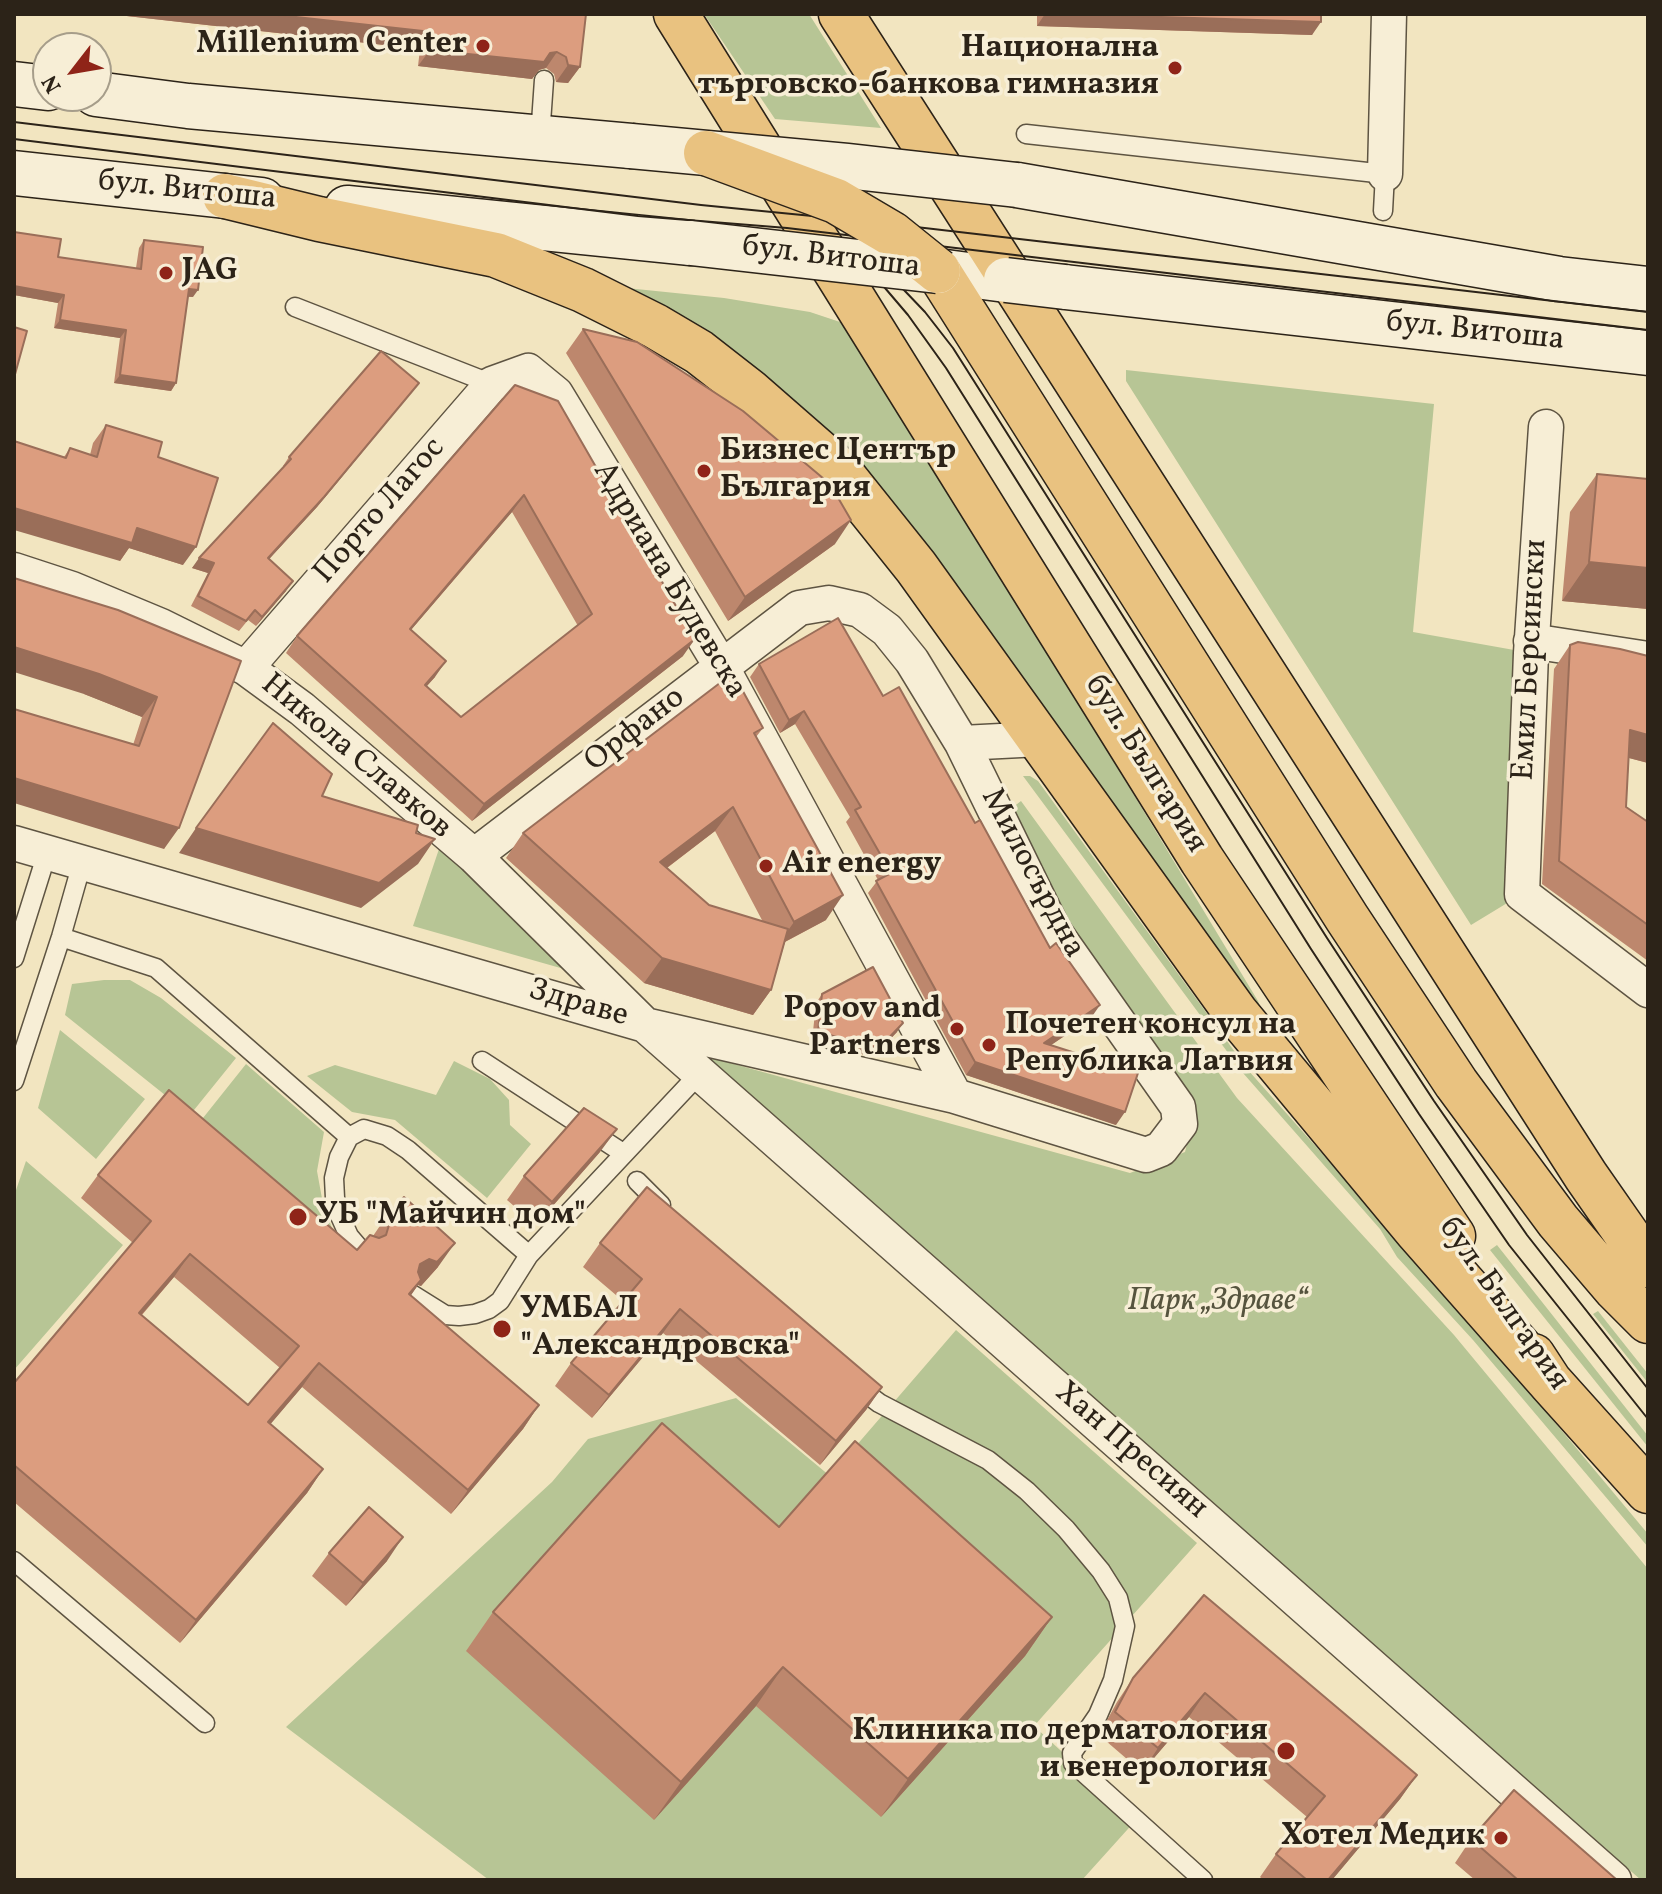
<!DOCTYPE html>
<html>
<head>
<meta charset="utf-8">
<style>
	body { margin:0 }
	#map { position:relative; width:1662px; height:1894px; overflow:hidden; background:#f2e5c0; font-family:Vollkorn,serif }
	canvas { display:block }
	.frame { position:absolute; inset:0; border:16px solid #2c2318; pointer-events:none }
	.north { position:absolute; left:32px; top:32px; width:80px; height:80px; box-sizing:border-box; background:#f7eed6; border:2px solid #a69d8a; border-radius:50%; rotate:239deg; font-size:22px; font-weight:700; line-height:32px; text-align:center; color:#2c2318 }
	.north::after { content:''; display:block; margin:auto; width:28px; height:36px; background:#8f2418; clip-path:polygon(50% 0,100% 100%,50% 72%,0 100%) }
</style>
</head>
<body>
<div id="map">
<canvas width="1662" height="1894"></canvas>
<div class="frame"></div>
<div class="north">N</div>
</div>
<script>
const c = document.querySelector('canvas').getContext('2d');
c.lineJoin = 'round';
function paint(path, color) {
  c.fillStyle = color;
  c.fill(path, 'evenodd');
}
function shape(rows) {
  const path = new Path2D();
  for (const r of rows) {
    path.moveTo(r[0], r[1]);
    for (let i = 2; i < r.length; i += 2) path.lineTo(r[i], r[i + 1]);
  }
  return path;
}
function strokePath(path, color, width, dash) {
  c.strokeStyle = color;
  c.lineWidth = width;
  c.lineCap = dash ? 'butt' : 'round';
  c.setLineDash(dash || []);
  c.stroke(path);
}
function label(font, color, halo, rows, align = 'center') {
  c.font = font + ' Vollkorn,serif';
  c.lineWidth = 7;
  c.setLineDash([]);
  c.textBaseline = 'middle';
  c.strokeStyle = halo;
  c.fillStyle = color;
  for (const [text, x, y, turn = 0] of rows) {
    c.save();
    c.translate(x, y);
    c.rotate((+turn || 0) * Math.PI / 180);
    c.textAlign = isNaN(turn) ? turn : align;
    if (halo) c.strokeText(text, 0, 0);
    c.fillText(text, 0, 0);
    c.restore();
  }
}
paint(shape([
	[704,14,809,14,881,128,775,119],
	[607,286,724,298,810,312,840,322,872,362,981,541,1258,1001,1260,1006,1257,1009,990,647],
	[1126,370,1434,404,1413,632,1531,653,1522,894,1471,925,1126,381],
	[1023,776,1030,776,1038,781,1248,1070,1461,1310,1648,1534,1648,1547,1473,1340,1397,1257,1380,1229,1243,1073],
	[1021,801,1237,1098,1454,1335,1648,1569,1648,1880,1641,1880,701,1055,1130,1173,1185,1152,1195,1111,1093,968,1008,811],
	[439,849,585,975,413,926],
	[104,980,130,980,161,998,236,1058,190,1115,65,1015,72,984],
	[60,1030,145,1099,96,1159,38,1108],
	[454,1061,490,1079,509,1100,510,1125,531,1144,487,1198,395,1120,352,1112,307,1076,335,1065,436,1095],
	[246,1064,324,1132,317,1171,323,1204,338,1244,199,1123],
	[26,1161,123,1245,14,1370,14,1196],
	[1497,1245,1648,1436,1648,1447,1490,1250],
	[1598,1311,1648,1374,1648,1383,1593,1314],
	[956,1330,1197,1543,1034,1726,1136,1820,1082,1880,489,1880,286,1727,552,1482,588,1439,736,1398,830,1476]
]), '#b7c595');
const lane = shape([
	[1026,134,1385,174,1383,211],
	[540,137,544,80],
	[295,307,492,384],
	[61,937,156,968,349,1137],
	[14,958,47,853],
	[482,1061,623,1153],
	[14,1081,61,937,82,863],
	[637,1181,661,1205],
	[361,1250,349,1236,340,1216,335,1198,334,1178,339,1157,349,1137,364,1129,387,1136,408,1150,529,1255],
	[413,1295,445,1315,459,1316,475,1314,489,1309,500,1301,529,1255,700,1073],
	[855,1385,879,1403,988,1460,1027,1491,1066,1529,1101,1571,1118,1598,1125,1626,1113,1680,1098,1715,1072,1753,1073,1763,1203,1880],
	[14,1561,205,1723]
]);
const street = shape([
	[1385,174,1389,14],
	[1546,427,1531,653,1522,894,1648,990],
	[14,570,72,589,161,626,246,668,302,709,474,856,645,1025,1614,1880],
	[1531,641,1648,659],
	[246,668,492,384,528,371,556,394,721,666,955,1096],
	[962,743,1040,739],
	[14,843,645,1025,955,1096,1146,1155,1161,1149,1180,1124,1178,1107,1054,931,962,743,912,661,887,630,860,610,829,603,799,608,474,856]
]);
const secondary = shape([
	[14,84,48,88],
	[96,94,188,106,631,146],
	[14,173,262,200],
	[1017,185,1559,279,1648,289],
	[347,208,691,243],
	[938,271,1006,280],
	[1065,287,1648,353]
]);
const primary = shape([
	[676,14,1202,860,1453,1236],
	[841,14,1586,1176,1648,1265],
	[225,196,319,219,496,255,583,290,655,326,699,352,749,391,836,467,916,567,1236,1013,1417,1231,1550,1382],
	[938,271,1347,918,1456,1083,1558,1221,1616,1289,1648,1321],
	[1533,1356,1550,1382,1648,1491]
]);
strokePath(lane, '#5e5442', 21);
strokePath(street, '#5e5442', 37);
strokePath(secondary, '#2c2318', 47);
strokePath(primary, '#2c2318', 47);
strokePath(lane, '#f7eed6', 18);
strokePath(street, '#f7eed6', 34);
strokePath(secondary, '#f7eed6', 44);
strokePath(primary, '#e9c280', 44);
strokePath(shape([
	[14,122,701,205,873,222,1648,312],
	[14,139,638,216,787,228,1648,330],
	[737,232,820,256,864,274,885,288,908,315,946,368,1311,949,1419,1114,1509,1245,1648,1419],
	[828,242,850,249,881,266,925,312,953,348,1327,938,1434,1101,1527,1235,1648,1389]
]), '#2c2318', 2);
const secondaryBridge = shape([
	[631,146,847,166,1017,185],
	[691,243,938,271],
	[1006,280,1065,287]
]);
const primaryBridge = shape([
	[706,153,836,201,892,234,938,271]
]);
strokePath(secondaryBridge, '#2c2318', 47, []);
strokePath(primaryBridge, '#2c2318', 47, []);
strokePath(secondaryBridge, '#f7eed6', 44);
strokePath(primaryBridge, '#e9c280', 44);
paint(shape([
	[109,14,586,14,580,67,568,83,556,82,554,74,546,68,539,70,532,79,418,66,420,49],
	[1037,14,1321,14,1312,35,1037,26],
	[14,232,58,257,136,268,139,248,144,240,193,297,188,297,176,383,171,391,114,383,120,338,54,328,58,303,14,295],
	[583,329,835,544,728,621,566,353],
	[419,383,317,507,269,559,286,591,256,626,248,620,239,631,191,606,208,573,192,568,284,467,283,466,289,457],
	[515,385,683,656,472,821,286,653,297,636],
	[512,512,578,626,461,717,427,686,435,677,411,630],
	[106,425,158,457,183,565,129,548,120,561,64,457,70,448,90,455,93,443],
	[1597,474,1648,479,1648,609,1562,601,1570,512],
	[1570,645,1648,656,1648,763,1629,758,1626,807,1648,822,1648,961,1542,884,1554,669],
	[241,661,164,849,133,745,142,717,84,694],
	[759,664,883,696,975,823,1091,1018,1051,1045,1116,1125,966,1075,868,893,878,880,846,822,850,817,795,724,780,733,750,677],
	[763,728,756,737,826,920,785,942,771,990,753,1015,644,983,506,858,523,833],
	[715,831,763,922,709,905,667,868],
	[822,994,897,1032,873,1057,812,1041,816,1003],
	[600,1152,536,1225,507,1200,524,1176],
	[98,1175,357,1250,373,1236,386,1217,438,1267,421,1286,418,1285,410,1296,539,1405,523,1429,451,1514,302,1387,270,1424,323,1469,307,1493,180,1643,14,1502,14,1383,133,1243,81,1198],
	[174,1277,280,1368,248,1405,142,1315],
	[600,1243,882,1387,866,1410,820,1465,663,1333,592,1418,555,1386,571,1363,623,1301,583,1267],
	[779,1527,1052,1617,1025,1656,881,1817,756,1706,654,1820,466,1651,493,1612],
	[329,1553,387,1561,346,1606,312,1576],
	[1204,1595,1417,1775,1400,1799,1332,1880,1263,1880,1260,1877,1276,1854,1307,1817,1189,1717,1142,1772,1099,1735,1117,1702,1133,1678],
	[1471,1839,1617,1880,1475,1880,1455,1863]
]), '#bd876d');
paint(shape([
	[109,14,269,14,432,32,420,49],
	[1045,14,1066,14,1321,22,1312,35,1037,26],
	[430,50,550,53,557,52,546,68,539,70,532,79,418,66],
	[568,65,580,67,568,83,556,82],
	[14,286,64,295,58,303,14,295],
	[189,289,198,290,193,297,184,296],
	[60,320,126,330,120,338,54,328],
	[120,375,176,383,171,391,114,383],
	[419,383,317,507,261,568,268,558],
	[524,495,512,512,398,645,410,629],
	[14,508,137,528,196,547,183,565,129,548,120,561,14,530],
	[851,520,835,544,728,621,745,597],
	[199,558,214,563,208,573,192,568],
	[1589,562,1648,568,1648,609,1562,601],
	[293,581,286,591,256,626,262,617],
	[695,639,683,656,472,821,484,804],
	[14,647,99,674,157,697,142,717,84,694,14,672],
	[446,661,435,677,413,701,425,685],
	[804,711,795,724,780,733,789,720],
	[1630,730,1648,735,1648,763,1614,754],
	[14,778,179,828,164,849,14,803],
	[733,807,715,831,643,886,660,862],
	[196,828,435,839,418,864,361,908,179,853],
	[843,895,826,920,777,946,794,922],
	[662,958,771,990,753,1015,644,983],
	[1100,1005,1091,1018,1035,1056,1044,1043],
	[903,1023,897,1032,873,1057,812,1041,818,1032],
	[975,1062,1125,1112,1116,1125,966,1075],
	[617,1129,600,1152,536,1225,552,1202],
	[455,1243,438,1267,421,1286,418,1285,405,1304,420,1264],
	[190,1254,174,1277,123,1336,139,1313],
	[680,1309,663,1333,592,1418,609,1395],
	[319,1363,302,1387,252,1446,268,1422],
	[882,1387,866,1410,820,1465,836,1441],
	[539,1405,523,1429,451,1514,468,1490],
	[323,1469,307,1493,180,1643,196,1620],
	[403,1537,387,1561,346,1606,363,1583],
	[1052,1617,1025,1656,881,1817,908,1779],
	[783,1667,756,1706,654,1820,681,1782],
	[1205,1693,1189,1717,1142,1772,1158,1748],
	[1417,1775,1400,1799,1332,1880,1328,1880]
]), '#9a6e59');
const building = shape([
	[269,14,586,14,580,67,568,65,566,57,557,52,550,53,544,62,430,50,432,32,269,14],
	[1066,14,1321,14,1321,22,1066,14],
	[14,232,61,239,58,257,141,269,144,240,203,247,198,290,189,289,176,383,120,375,126,330,60,320,64,295,14,286,14,232],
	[14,327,27,331,14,378,14,327],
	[583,329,637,342,743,411,830,484,851,520,745,597,583,329],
	[381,351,419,383,324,497,268,558,293,581,262,617,255,610,246,621,198,596,214,563,199,558,291,459,289,457,381,351],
	[515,385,558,401,695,639,484,804,297,636,515,385],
	[524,495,592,614,461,717,425,685,446,661,410,629,524,495],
	[106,425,162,442,158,457,218,478,196,547,137,528,132,543,14,508,14,441,66,458,70,448,97,457,106,425],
	[1597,474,1648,479,1648,568,1589,562,1597,474],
	[14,578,118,610,241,661,179,828,14,778,14,709,139,746,157,697,99,674,14,647,14,578],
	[838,618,883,696,899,687,975,823,980,820,1050,948,1056,943,1100,1005,1044,1043,1138,1073,1125,1112,975,1062,876,881,891,873,855,810,861,807,804,711,789,720,759,664,838,618],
	[1578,642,1620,649,1648,656,1648,735,1630,730,1626,807,1648,822,1648,925,1559,861,1570,645,1578,642],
	[733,673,763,728,754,733,843,895,794,922,733,807,660,862,709,905,788,929,771,990,662,958,523,833,733,673],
	[273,723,332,774,322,796,418,825,416,833,435,839,379,883,196,828,273,723],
	[873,967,903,1023,879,1048,818,1032,822,994,873,967],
	[169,1090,357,1250,370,1235,379,1238,386,1235,389,1225,386,1217,404,1197,455,1243,437,1262,429,1259,420,1264,418,1272,421,1280,409,1294,539,1405,468,1490,319,1363,268,1422,323,1469,196,1620,14,1465,14,1383,151,1221,98,1175,169,1090],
	[190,1254,299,1346,248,1405,139,1313,190,1254],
	[584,1108,617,1129,552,1202,524,1176,584,1108],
	[647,1187,882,1387,836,1441,680,1309,609,1395,571,1363,642,1279,600,1243,647,1187],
	[662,1423,779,1527,855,1441,1052,1617,908,1779,783,1667,681,1782,493,1612,662,1423],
	[369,1507,403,1537,363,1583,329,1553,369,1507],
	[1204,1595,1417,1775,1328,1880,1307,1880,1276,1854,1325,1796,1205,1693,1158,1748,1115,1712,1133,1678,1204,1595],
	[1514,1790,1617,1880,1518,1880,1471,1839,1514,1790]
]);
paint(building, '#dc9d7f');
strokePath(building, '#9a6e59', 2);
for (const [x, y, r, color] of [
	[483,46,8,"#8f2418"],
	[1175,68,8,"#8f2418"],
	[166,273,8,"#8f2418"],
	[704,471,8,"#8f2418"],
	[766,866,8,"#8f2418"],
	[957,1029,8,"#8f2418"],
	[989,1045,8,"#8f2418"],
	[298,1217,10,"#8f2418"],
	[502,1329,10,"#8f2418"],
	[1286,1751,10,"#8f2418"],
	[1501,1838,8,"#8f2418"]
]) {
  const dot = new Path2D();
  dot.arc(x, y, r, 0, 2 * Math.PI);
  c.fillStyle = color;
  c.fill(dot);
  strokePath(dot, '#f7eed6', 3);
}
label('bold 32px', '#2c2318', '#f7eed6', [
	["Millenium Center",467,46,"right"],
	["Национална",1159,50,"right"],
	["търговско-банкова гимназия",1159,87,"right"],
	["JAG",182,273],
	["Бизнес Център",720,453],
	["България",720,490],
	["Air energy",782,866],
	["Popov and",941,1011,"right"],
	["Partners",941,1048,"right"],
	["Почетен консул на",1005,1027],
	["Република Латвия",1005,1064],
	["УБ \"Майчин дом\"",316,1217],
	["УМБАЛ",520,1311],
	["\"Александровска\"",520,1348],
	["Клиника по дерматология",1268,1733,"right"],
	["и венерология",1268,1770,"right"],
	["Хотел Медик",1485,1838,"right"]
], 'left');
label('32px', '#2c2318', '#f7eed6', [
	["бул. Витоша",187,192,6],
	["бул. Витоша",831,259,7],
	["бул. Витоша",1475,333,6],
	["Порто Лагос",381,512,-49],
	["Адриана Будевска",668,581,59],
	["Емил Берсински",1532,660,-87],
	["Орфано",636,731,-38],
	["Никола Славков",355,758,40],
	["бул. България",1144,765,58],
	["Милосърдна",1031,874,62],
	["Здраве",578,1005,16],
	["бул. България",1502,1305,55],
	["Хан Пресиян",1130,1452,41]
]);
label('italic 32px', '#56543e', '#f7eed6', [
	["Парк „Здраве“",1218,1303]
]);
</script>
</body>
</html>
